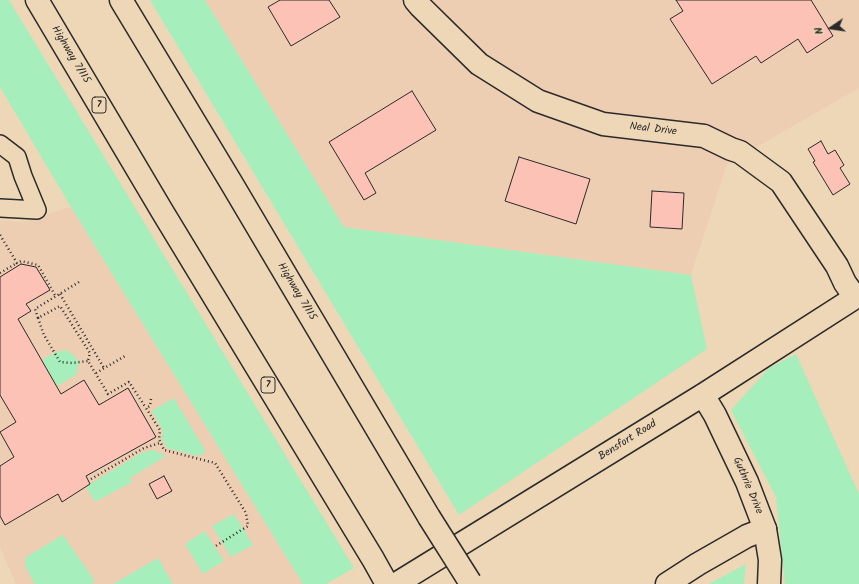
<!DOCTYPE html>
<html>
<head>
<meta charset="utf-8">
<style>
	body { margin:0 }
	#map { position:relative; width:859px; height:584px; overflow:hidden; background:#eed7b6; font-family:Kalam,sans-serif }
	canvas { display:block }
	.north { position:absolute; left:811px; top:8px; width:40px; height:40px; -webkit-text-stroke:3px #eed7b6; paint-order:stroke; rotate:257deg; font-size:11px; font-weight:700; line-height:16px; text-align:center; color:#2b2b2b }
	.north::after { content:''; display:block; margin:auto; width:14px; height:18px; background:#2b2b2b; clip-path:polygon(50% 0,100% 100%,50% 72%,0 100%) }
</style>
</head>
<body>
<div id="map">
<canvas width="859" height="584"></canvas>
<div class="north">N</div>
</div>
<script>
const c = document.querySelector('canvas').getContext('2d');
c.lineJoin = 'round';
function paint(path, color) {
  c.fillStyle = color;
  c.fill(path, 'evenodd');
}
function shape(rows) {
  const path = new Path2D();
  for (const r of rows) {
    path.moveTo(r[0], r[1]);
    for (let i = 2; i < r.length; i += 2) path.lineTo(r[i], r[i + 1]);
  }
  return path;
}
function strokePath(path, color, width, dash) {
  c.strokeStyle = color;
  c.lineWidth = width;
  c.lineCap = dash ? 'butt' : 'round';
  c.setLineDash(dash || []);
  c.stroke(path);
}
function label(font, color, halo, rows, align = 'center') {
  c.font = font + ' Kalam,sans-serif';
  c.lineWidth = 4;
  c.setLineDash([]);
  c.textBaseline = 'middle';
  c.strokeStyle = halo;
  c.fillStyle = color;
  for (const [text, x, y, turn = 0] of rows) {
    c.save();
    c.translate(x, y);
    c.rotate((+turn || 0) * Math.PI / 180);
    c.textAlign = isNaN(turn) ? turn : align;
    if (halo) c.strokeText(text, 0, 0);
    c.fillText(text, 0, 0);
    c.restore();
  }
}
paint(shape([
	[205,0,859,0,859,88,727,164,691,275,344,227],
	[71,207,303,584,16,584,0,547,0,220,22,222]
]), '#eeceb3');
paint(shape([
	[0,0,9,0,354,568,326,584,303,584,71,207,0,87],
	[150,0,205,0,344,227,691,275,707,349,459,515],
	[66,350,76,357,79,363,76,375,57,386,42,360,56,352],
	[796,354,859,494,859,584,785,584,776,497,731,410,769,368],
	[174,398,206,452,197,456,167,448,162,439,163,431,152,411],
	[154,450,166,456,130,478,132,482,95,502,86,487,90,485,90,484,143,452],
	[234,514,253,545,231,557,212,526],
	[205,531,224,561,203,574,185,544],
	[63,535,95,581,90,584,35,584,25,566,26,557],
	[158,558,173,584,113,584],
	[746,564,744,584,709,584]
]), '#a6eebb');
const building = shape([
	[280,0,329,0,340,17,291,46,268,7,280,0],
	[676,0,811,0,833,36,807,53,798,39,761,63,756,56,712,84,670,19,683,11,676,0],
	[412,91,436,130,365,173,376,193,364,200,329,142,412,91],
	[821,141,828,154,835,150,844,165,840,168,850,184,833,195,813,162,815,161,808,149,821,141],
	[519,157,590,179,576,224,505,201,519,157],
	[652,191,684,193,682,229,650,227,652,191],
	[21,264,36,267,50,290,26,304,31,311,18,319,61,394,84,380,99,405,128,388,156,437,86,476,90,484,62,502,58,494,5,525,0,516,0,466,14,457,0,432,16,422,0,395,0,277,21,264],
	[164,476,172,491,157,499,149,484,164,476]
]);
paint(building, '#fdc2b6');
strokePath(building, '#2b2b2b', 1);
const street = shape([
	[0,144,17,157,23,176,37,210,0,208]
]);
const secondary = shape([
	[415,0,421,7,479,64,538,101,603,124,704,136,731,149,740,152,781,182,837,266,845,283,855,297],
	[703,395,715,415,747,482,765,529,770,560,769,584],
	[396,584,703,395,859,295]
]);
const highway = shape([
	[37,0,162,211,373,559,387,584],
	[121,0,232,184,429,517],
	[667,584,698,564,747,536,765,529]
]);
strokePath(street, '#2b2b2b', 20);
strokePath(secondary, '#2b2b2b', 25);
strokePath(highway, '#2b2b2b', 25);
strokePath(shape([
	[0,235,17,263,21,261,38,265,56,297],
	[0,273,17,263],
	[79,282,35,309,38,318,60,306,90,353,88,361,108,394,129,382,146,408],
	[60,294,104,368],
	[38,318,44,335,60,362,72,363,88,361],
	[96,373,125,356],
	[151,399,150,406,146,408,160,430,159,439,164,450,215,463,246,513,248,526,214,547],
	[91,479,144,448,160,443]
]), '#2b2b2b', 2.5, [1, 3]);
strokePath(street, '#eed7b6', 17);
strokePath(secondary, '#eed7b6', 22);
strokePath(highway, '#eed7b6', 22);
const highwayBridge = shape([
	[429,517,470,582]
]);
strokePath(highwayBridge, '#2b2b2b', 25, []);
strokePath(highwayBridge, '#eed7b6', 22);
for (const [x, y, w] of [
	[99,105,14],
	[268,385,14]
]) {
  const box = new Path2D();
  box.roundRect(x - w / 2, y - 8, w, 16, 3);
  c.fillStyle = '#eed7b6';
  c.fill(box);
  strokePath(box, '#2b2b2b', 1);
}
label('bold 10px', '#2b2b2b', null, [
	["7",99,105],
	["7",268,385]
]);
label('11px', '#2b2b2b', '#eed7b6', [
	["Highway 7/115",70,55,59],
	["Neal Drive",653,130,7],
	["Highway 7/115",296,292,59],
	["Bensfort Road",628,441,-32],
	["Guthrie Drive",747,486,67]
]);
</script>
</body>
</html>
